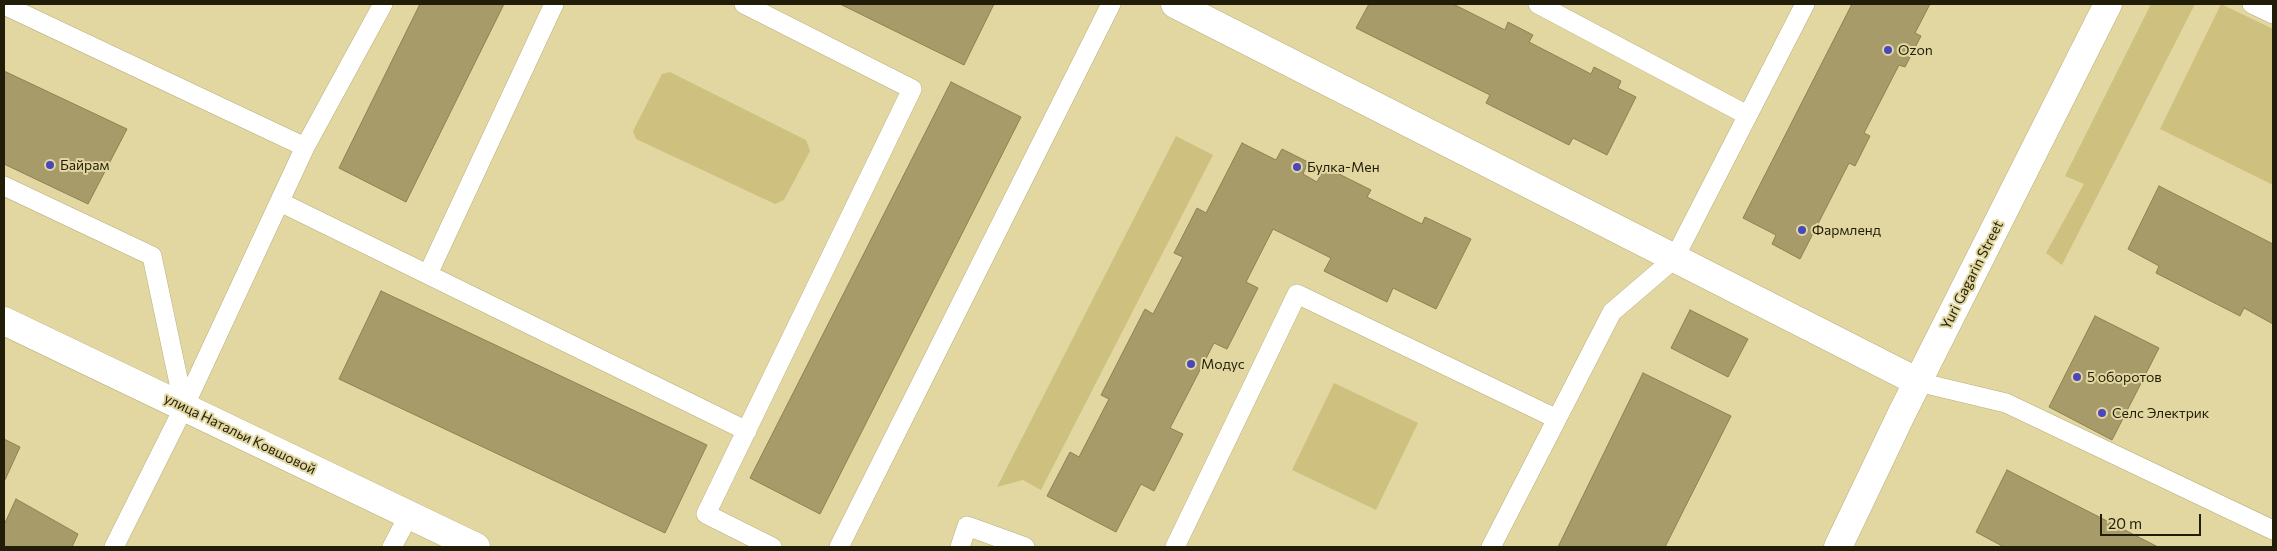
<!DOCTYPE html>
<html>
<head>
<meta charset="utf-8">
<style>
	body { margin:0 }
	#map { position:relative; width:2277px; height:551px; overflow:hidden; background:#e2d7a1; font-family:Commissioner,sans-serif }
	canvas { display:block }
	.frame { position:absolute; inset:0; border:5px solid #211d08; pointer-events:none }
	.scale { position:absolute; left:2100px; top:514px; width:101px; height:22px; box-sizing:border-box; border:2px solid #211d08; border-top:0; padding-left:6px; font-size:15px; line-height:18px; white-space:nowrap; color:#211d08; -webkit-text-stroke:4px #e2d7a1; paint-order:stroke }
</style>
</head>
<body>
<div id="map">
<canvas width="2277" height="551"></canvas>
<div class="frame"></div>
<div class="scale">20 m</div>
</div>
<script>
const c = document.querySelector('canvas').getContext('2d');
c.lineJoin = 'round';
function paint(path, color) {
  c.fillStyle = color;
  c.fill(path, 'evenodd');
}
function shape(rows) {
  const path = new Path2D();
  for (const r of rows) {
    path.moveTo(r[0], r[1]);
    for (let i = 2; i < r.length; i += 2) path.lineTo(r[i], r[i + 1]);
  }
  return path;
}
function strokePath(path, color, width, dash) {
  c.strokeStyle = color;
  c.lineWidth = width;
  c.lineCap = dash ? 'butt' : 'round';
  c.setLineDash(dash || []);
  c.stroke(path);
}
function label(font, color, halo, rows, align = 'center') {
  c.font = font + ' Commissioner,sans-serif';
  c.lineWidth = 4;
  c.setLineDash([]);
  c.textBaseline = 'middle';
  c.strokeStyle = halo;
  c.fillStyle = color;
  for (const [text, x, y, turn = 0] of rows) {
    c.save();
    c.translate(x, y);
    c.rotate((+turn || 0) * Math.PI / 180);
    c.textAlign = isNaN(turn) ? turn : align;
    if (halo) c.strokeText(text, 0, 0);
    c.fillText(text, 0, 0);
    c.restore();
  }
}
paint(shape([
	[2151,4,2195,4,2062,265,2046,253,2084,184,2065,176],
	[2221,4,2273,29,2273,185,2160,129],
	[670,72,806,140,810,151,784,200,775,204,636,139,633,131,662,74],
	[1176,136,1213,155,1041,490,1023,480,997,487],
	[1334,383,1418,423,1376,510,1292,470]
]), '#cec07f');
const building = shape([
	[420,4,504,4,406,202,339,168,420,4],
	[840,4,994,4,964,65,840,4],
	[1369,4,1453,4,1505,30,1508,22,1533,35,1529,42,1591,74,1594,67,1621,81,1618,88,1636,97,1607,155,1573,138,1569,145,1486,103,1490,95,1356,28,1369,4],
	[1852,4,1930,4,1915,33,1921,36,1905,67,1899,65,1864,133,1870,136,1855,166,1849,163,1800,259,1772,244,1776,235,1743,218,1852,4],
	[4,71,127,129,88,204,4,164,4,71],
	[951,82,1021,117,820,514,750,478,951,82],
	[1242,143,1276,160,1282,149,1308,162,1303,174,1317,182,1325,167,1371,190,1367,197,1422,224,1425,217,1471,239,1436,309,1393,288,1387,302,1324,271,1331,258,1273,229,1246,282,1258,288,1227,349,1214,343,1170,428,1183,434,1154,491,1141,484,1116,532,1047,496,1070,452,1079,457,1109,399,1101,395,1145,309,1153,314,1183,257,1174,253,1197,208,1206,213,1242,143],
	[2159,186,2273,244,2273,324,2244,308,2240,316,2156,273,2159,266,2128,249,2159,186],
	[381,291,707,445,665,533,339,379,381,291],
	[1690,310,1748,339,1728,377,1671,348,1690,310],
	[2095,316,2159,348,2112,440,2049,407,2095,316],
	[1643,373,1731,416,1665,547,1558,547,1643,373],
	[4,439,20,447,4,482,4,439],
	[2007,470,2158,547,2004,547,1976,532,2007,470],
	[16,499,78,534,72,547,4,547,4,525,16,499]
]);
paint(building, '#a79c69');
strokePath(building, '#8c824f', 1);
const service = shape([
	[744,4,912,89,706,514,772,547],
	[1538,4,1747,115],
	[2252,4,2273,14],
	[4,5,305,147],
	[4,186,152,256,184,407],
	[280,202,747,431],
	[428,274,554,4],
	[1918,382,2006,403,2273,530],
	[114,547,184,407,305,147,383,4],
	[392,547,409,515],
	[839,547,1111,4],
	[960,547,967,526,1025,547],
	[1175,547,1297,294,1557,419],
	[1491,547,1612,312,1674,259,1805,4]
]);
const minor = shape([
	[1175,4,1918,382],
	[4,321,476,547]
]);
const secondary = shape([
	[1838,547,1902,413,2108,4]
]);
strokePath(service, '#b9ae7a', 20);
strokePath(minor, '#b9ae7a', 29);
strokePath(secondary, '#b9ae7a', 29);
strokePath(service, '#fff', 19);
strokePath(minor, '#fff', 28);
strokePath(secondary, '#fff', 28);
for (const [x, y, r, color] of [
	[1888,50,5,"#4a47bd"],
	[50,165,5,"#4a47bd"],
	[1297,167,5,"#4a47bd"],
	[1802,230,5,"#4a47bd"],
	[1191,364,5,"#4a47bd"],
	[2077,377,5,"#4a47bd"],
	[2102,413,5,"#4a47bd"]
]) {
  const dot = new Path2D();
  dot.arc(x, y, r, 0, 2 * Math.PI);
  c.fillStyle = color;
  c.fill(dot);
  strokePath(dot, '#e2d7a1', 2);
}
label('14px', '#211d08', '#e2d7a1', [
	["Ozon",1898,50],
	["Байрам",60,165],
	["Булка-Мен",1307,167],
	["Фармленд",1812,230],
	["Модус",1201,364],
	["5 оборотов",2087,377],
	["Селс Электрик",2112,413]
], 'left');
label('14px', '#211d08', '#e2d7a1', [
	["Yuri Gagarin Street",1972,275,-63],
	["улица Натальи Ковшовой",240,434,26]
]);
</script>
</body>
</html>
